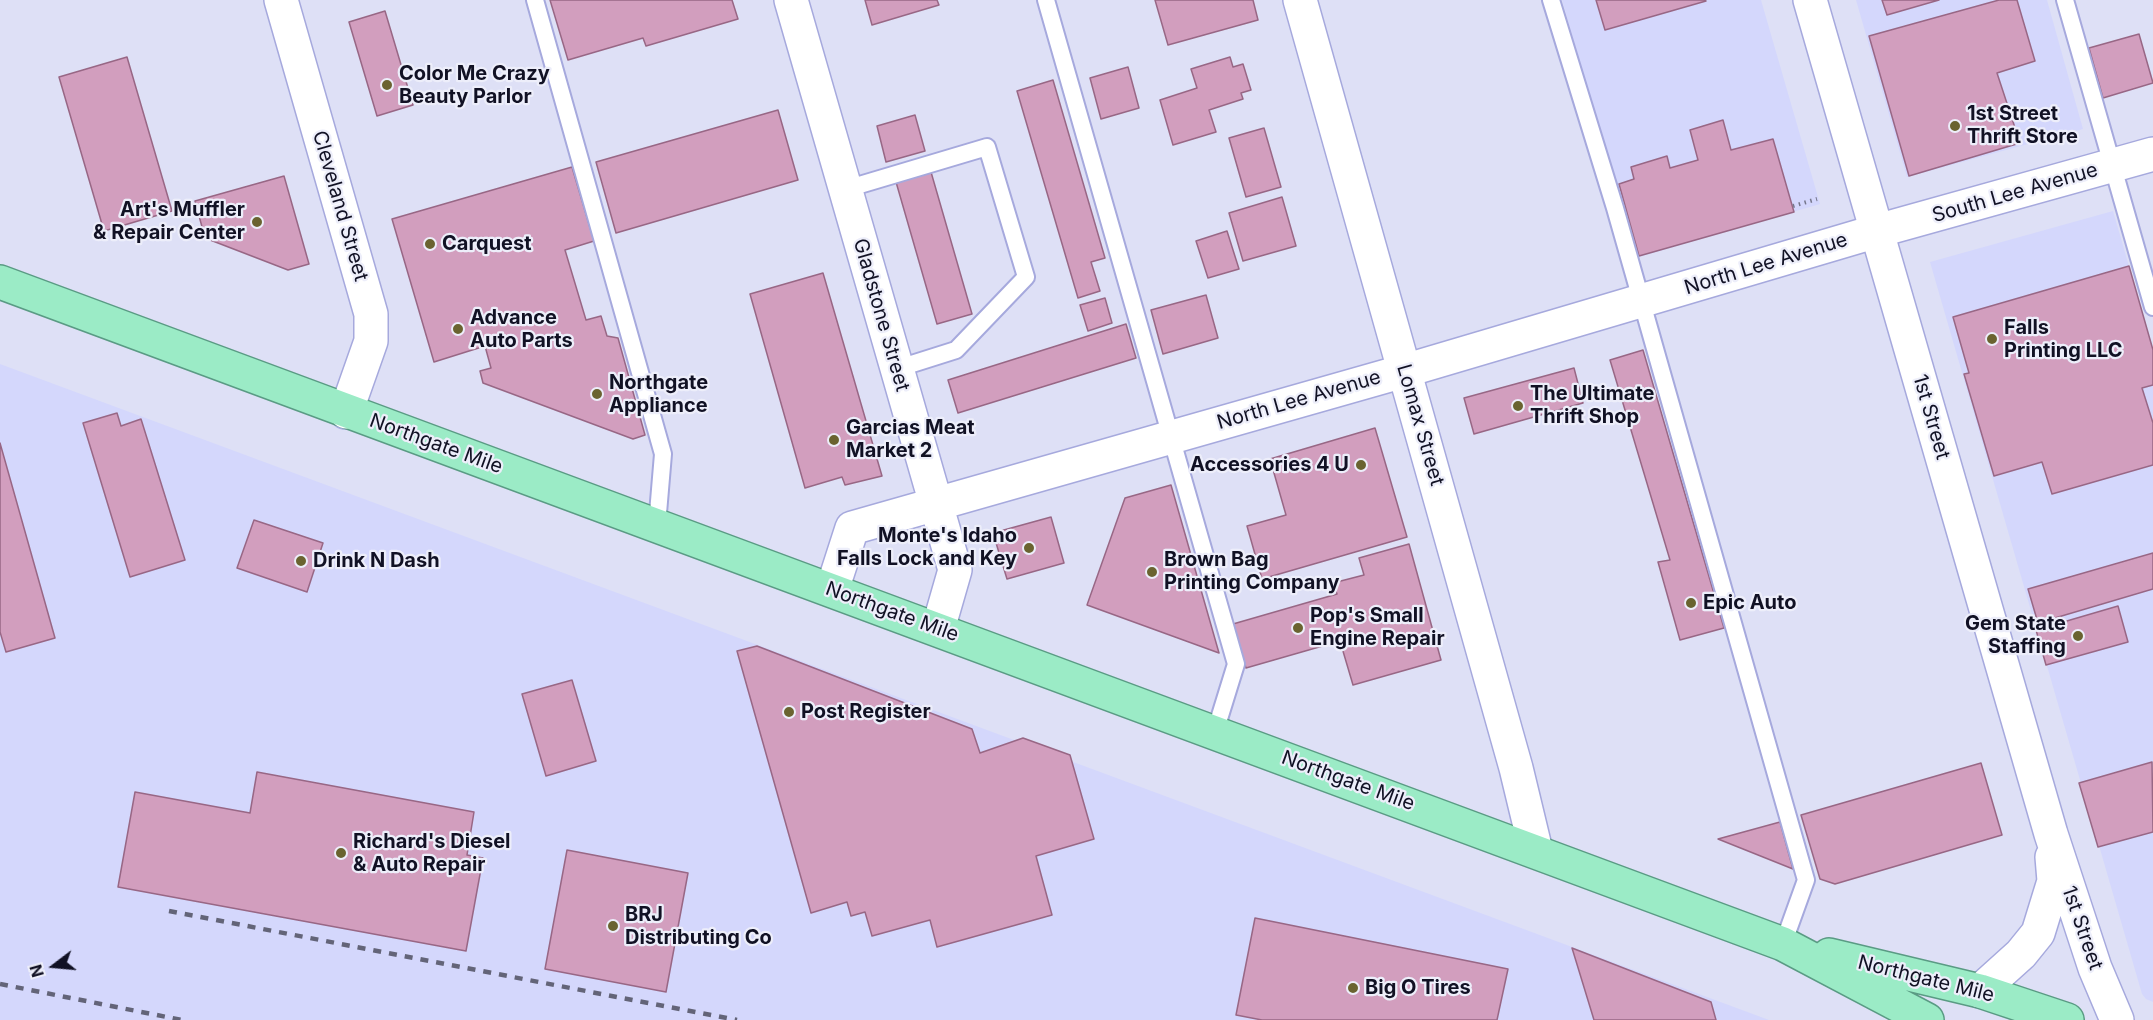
<!DOCTYPE html>
<html>
<head>
<meta charset="utf-8">
<style>
	body { margin:0 }
	#map { position:relative; width:2153px; height:1020px; overflow:hidden; background:#dee0f6; font-family:Inter,sans-serif }
	canvas { display:block }
	.north { position:absolute; left:24px; top:936px; width:60px; height:60px; -webkit-text-stroke:4px #edeefa; paint-order:stroke; rotate:254deg; font-size:16px; font-weight:700; line-height:24px; text-align:center; color:#111124 }
	.north::after { content:''; display:block; margin:auto; width:21px; height:27px; background:#111124; clip-path:polygon(50% 0,100% 100%,50% 72%,0 100%) }
</style>
</head>
<body>
<div id="map">
<canvas width="2153" height="1020"></canvas>
<div class="north">N</div>
</div>
<script>
const c = document.querySelector('canvas').getContext('2d');
c.lineJoin = 'round';
function paint(path, color) {
  c.fillStyle = color;
  c.fill(path, 'evenodd');
}
function shape(rows) {
  const path = new Path2D();
  for (const r of rows) {
    path.moveTo(r[0], r[1]);
    for (let i = 2; i < r.length; i += 2) path.lineTo(r[i], r[i + 1]);
  }
  return path;
}
function strokePath(path, color, width, dash) {
  c.strokeStyle = color;
  c.lineWidth = width;
  c.lineCap = dash ? 'butt' : 'round';
  c.setLineDash(dash || []);
  c.stroke(path);
}
function label(font, color, halo, rows, align = 'center') {
  c.font = font + ' Inter,sans-serif';
  c.lineWidth = 4.5;
  c.setLineDash([]);
  c.textBaseline = 'middle';
  c.strokeStyle = halo;
  c.fillStyle = color;
  for (const [text, x, y, turn = 0] of rows) {
    c.save();
    c.translate(x, y);
    c.rotate((+turn || 0) * Math.PI / 180);
    c.textAlign = isNaN(turn) ? turn : align;
    if (halo) c.strokeText(text, 0, 0);
    c.fillText(text, 0, 0);
    c.restore();
  }
}
paint(shape([
	[1562,0,1761,0,1820,204,1636,258],
	[1856,0,2047,0,2083,129,1907,177],
	[2113,211,2153,349,2153,1002,2146,999,2142,994,1930,262],
	[0,364,1769,1020,0,1020]
]), '#d4d7fc');
const building = shape([
	[550,0,732,0,738,19,646,46,643,38,568,60,550,0],
	[865,0,937,0,939,5,872,25,865,0],
	[1155,0,1253,0,1258,20,1168,45,1155,0],
	[1596,0,1705,0,1706,1,1605,30,1596,0],
	[1882,0,1939,0,1887,15,1882,0],
	[1999,0,2017,0,2035,61,1997,73,2020,143,1909,176,1869,36,1999,0],
	[385,11,413,105,377,116,349,22,385,11],
	[2139,34,2153,83,2103,98,2089,48,2139,34],
	[127,57,172,211,104,231,59,77,127,57],
	[1230,57,1233,67,1243,64,1251,90,1241,93,1243,99,1209,110,1216,132,1173,145,1160,100,1197,88,1191,69,1230,57],
	[1128,67,1139,108,1101,119,1090,78,1128,67],
	[1053,80,1105,258,1091,262,1100,291,1078,298,1017,91,1053,80],
	[778,110,798,180,616,233,596,162,778,110],
	[915,115,925,151,886,162,877,126,915,115],
	[1723,120,1731,150,1773,139,1794,212,1639,256,1619,184,1634,179,1631,167,1667,156,1670,168,1698,160,1690,130,1723,120],
	[1264,128,1281,187,1246,197,1229,138,1264,128],
	[572,167,594,241,565,250,586,320,601,316,607,336,618,338,645,435,633,439,483,383,480,371,491,368,485,346,434,362,392,219,572,167],
	[931,172,972,314,937,324,896,182,931,172],
	[284,176,309,264,288,270,205,238,195,201,284,176],
	[1282,197,1296,246,1243,261,1229,213,1282,197],
	[1227,231,1239,269,1208,278,1196,241,1227,231],
	[2129,266,2153,350,2153,385,2142,388,2153,423,2153,465,2052,494,2042,462,1994,476,1964,374,1969,373,1953,317,2129,266],
	[823,273,882,476,845,485,842,477,805,488,750,294,823,273],
	[1206,295,1218,338,1163,354,1151,310,1206,295],
	[1105,298,1112,323,1088,331,1080,305,1105,298],
	[1126,324,1136,358,958,413,948,380,1126,324],
	[1643,350,1724,628,1680,640,1658,562,1670,560,1610,360,1643,350],
	[1574,368,1583,403,1474,434,1464,398,1574,368],
	[117,413,121,426,141,419,185,560,130,577,83,423,117,413],
	[1375,428,1407,537,1262,579,1247,526,1286,515,1270,459,1375,428],
	[0,443,55,638,6,652,0,632,0,443],
	[1171,485,1219,653,1087,605,1125,498,1171,485],
	[1051,517,1064,563,1007,579,993,533,1051,517],
	[254,520,323,543,307,592,237,568,254,520],
	[1409,544,1441,660,1353,685,1340,641,1246,668,1233,624,1337,594,1333,583,1364,575,1359,558,1409,544],
	[2153,553,2153,589,2038,623,2028,589,2153,553],
	[2118,606,2128,642,2046,665,2036,630,2118,606],
	[757,646,972,729,980,753,1023,738,1070,755,1094,839,1036,856,1052,915,937,947,930,920,872,936,865,912,851,916,847,902,811,913,737,651,757,646],
	[572,680,596,761,546,776,522,694,572,680],
	[2152,762,2153,832,2098,847,2079,783,2152,762],
	[1981,763,2002,835,1835,884,1820,879,1801,815,1981,763],
	[257,772,474,812,467,855,483,858,466,951,118,887,135,792,250,813,257,772],
	[1780,822,1793,869,1718,839,1780,822],
	[567,850,688,873,666,992,545,969,567,850],
	[1255,918,1508,969,1497,1020,1262,1020,1236,1015,1255,918],
	[1572,948,1711,1002,1716,1020,1594,1020,1572,948]
]);
paint(building, '#d29ebe');
strokePath(building, '#986785', 1.5);
const service = shape([
	[535,0,663,454,657,525],
	[1046,0,1236,664,1215,732],
	[1551,0,1615,208,1806,880,1783,944],
	[2065,0,2153,307],
	[846,189,987,147,1026,277,956,350,896,369]
]);
const minor = shape([
	[281,0,371,314,371,341,346,412],
	[791,0,955,570,938,629],
	[832,590,852,528,1404,371,1877,231,2153,154]
]);
const secondary = shape([
	[1300,0,1516,768,1536,851],
	[1810,0,2051,834,2095,968,2117,1020],
	[1980,991,2021,954,2038,933,2054,881,2052,857]
]);
const trunk = shape([
	[0,282,1783,944,1927,1020],
	[1829,955,1980,991,2067,1020]
]);
strokePath(service, '#a6a9dd', 20);
strokePath(minor, '#a6a9dd', 36);
strokePath(secondary, '#a6a9dd', 36);
strokePath(trunk, '#5a9b84', 36);
strokePath(shape([
	[1793,206,1817,199]
]), '#76778c', 4, [1.5, 4.5]);
strokePath(service, '#fff', 16);
strokePath(minor, '#fff', 33);
strokePath(secondary, '#fff', 33);
strokePath(trunk, '#9bebc6', 33);
strokePath(shape([
	[169,911,737,1020],
	[0,984,182,1020]
]), '#636478', 4.5, [8, 8]);
for (const [x, y, r, color] of [
	[387,85,6,"#6a6330"],
	[1955,126,6,"#6a6330"],
	[257,222,6,"#6a6330"],
	[430,244,6,"#6a6330"],
	[458,329,6,"#6a6330"],
	[1992,339,6,"#6a6330"],
	[597,394,6,"#6a6330"],
	[1518,406,6,"#6a6330"],
	[834,440,6,"#6a6330"],
	[1361,465,6,"#6a6330"],
	[1029,548,6,"#6a6330"],
	[301,561,6,"#6a6330"],
	[1152,572,6,"#6a6330"],
	[1691,603,6,"#6a6330"],
	[1298,628,6,"#6a6330"],
	[2078,636,6,"#6a6330"],
	[789,712,6,"#6a6330"],
	[341,853,6,"#6a6330"],
	[613,926,6,"#6a6330"],
	[1353,988,6,"#6a6330"]
]) {
  const dot = new Path2D();
  dot.arc(x, y, r, 0, 2 * Math.PI);
  c.fillStyle = color;
  c.fill(dot);
  strokePath(dot, '#edeefa', 2);
}
label('bold 20px', '#111124', '#edeefa', [
	["Color Me Crazy",399,74],
	["Beauty Parlor",399,97],
	["1st Street",1967,114],
	["Thrift Store",1967,137],
	["Art's Muffler",245,210,"right"],
	["& Repair Center",245,233,"right"],
	["Carquest",442,244],
	["Advance",470,318],
	["Auto Parts",470,341],
	["Falls",2004,328],
	["Printing LLC",2004,351],
	["Northgate",609,383],
	["Appliance",609,406],
	["The Ultimate",1530,394],
	["Thrift Shop",1530,417],
	["Garcias Meat",846,428],
	["Market 2",846,451],
	["Accessories 4 U",1349,465,"right"],
	["Monte's Idaho",1017,536,"right"],
	["Falls Lock and Key",1017,559,"right"],
	["Brown Bag",1164,560],
	["Printing Company",1164,583],
	["Drink N Dash",313,561],
	["Epic Auto",1703,603],
	["Pop's Small",1310,616],
	["Engine Repair",1310,639],
	["Gem State",2066,624,"right"],
	["Staffing",2066,647,"right"],
	["Post Register",801,712],
	["Richard's Diesel",353,842],
	["& Auto Repair",353,865],
	["BRJ",625,915],
	["Distributing Co",625,938],
	["Big O Tires",1365,988]
], 'left');
label('20px', '#111124', '#edeefa', [
	["South Lee Avenue",2015,193,-16],
	["Cleveland Street",340,206,74],
	["North Lee Avenue",1766,264,-17],
	["Gladstone Street",881,315,74],
	["North Lee Avenue",1299,400,-16],
	["1st Street",1931,417,74],
	["Lomax Street",1420,425,74],
	["Northgate Mile",436,444,20],
	["Northgate Mile",892,612,20],
	["Northgate Mile",1348,781,20],
	["1st Street",2082,928,71],
	["Northgate Mile",1926,979,14]
]);
</script>
</body>
</html>
